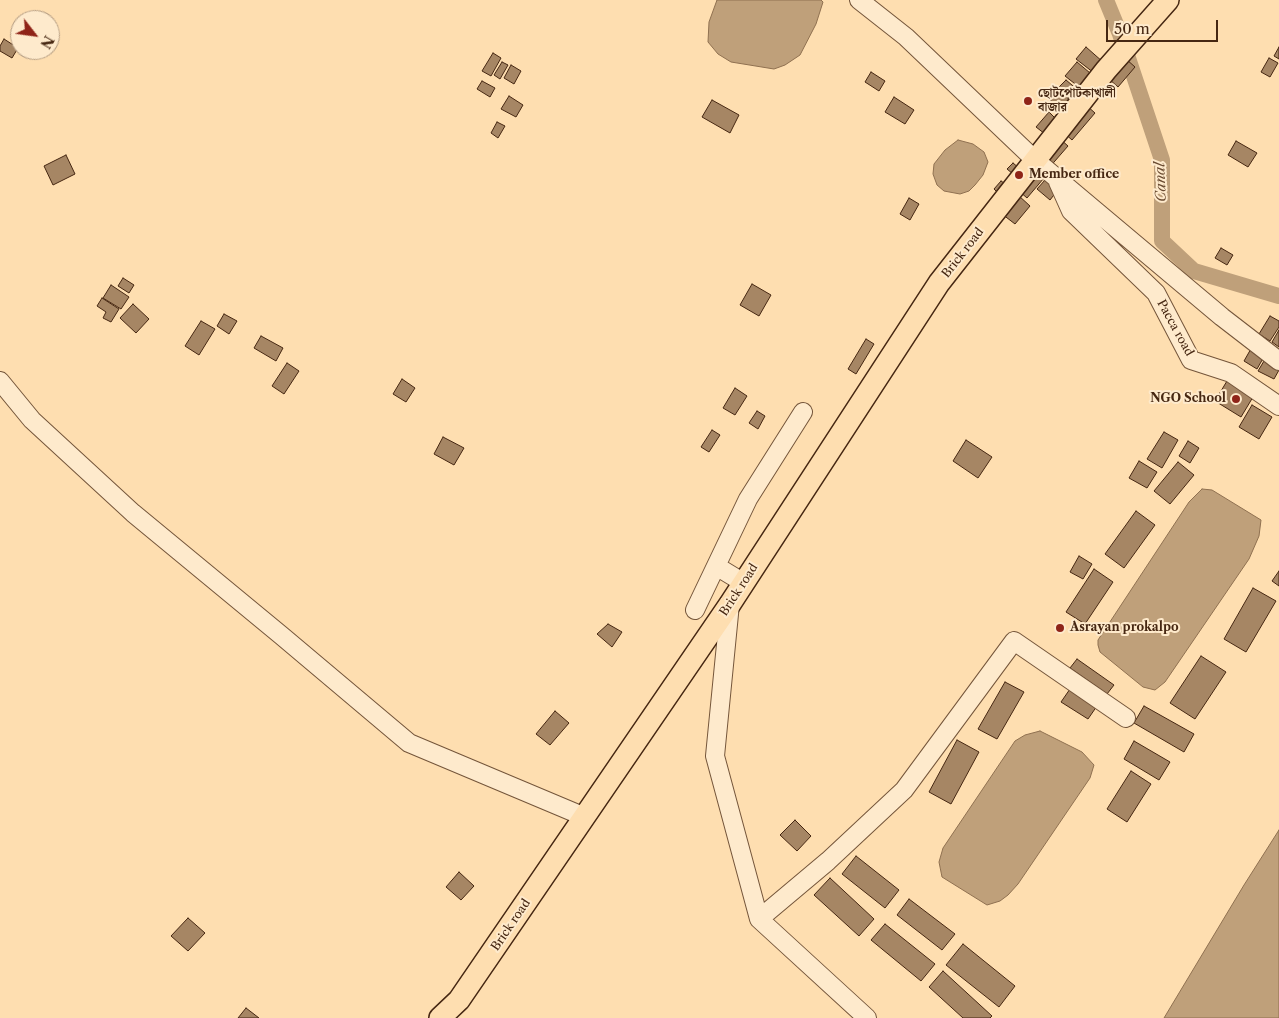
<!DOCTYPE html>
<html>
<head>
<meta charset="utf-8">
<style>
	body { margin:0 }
	#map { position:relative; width:1279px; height:1018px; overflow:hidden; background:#fedeb0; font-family:"Libre Caslon Text",serif }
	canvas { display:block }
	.north { position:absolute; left:10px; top:10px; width:50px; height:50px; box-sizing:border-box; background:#feeacc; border:1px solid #b49c82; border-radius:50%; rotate:120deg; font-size:14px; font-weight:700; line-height:20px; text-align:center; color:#462712 }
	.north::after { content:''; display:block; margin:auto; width:18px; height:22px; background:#8f2418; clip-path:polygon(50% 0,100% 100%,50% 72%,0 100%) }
	.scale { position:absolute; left:1106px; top:20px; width:112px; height:22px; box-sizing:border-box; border:2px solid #462712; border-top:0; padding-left:6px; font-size:15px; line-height:18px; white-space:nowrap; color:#462712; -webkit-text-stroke:4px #feeacc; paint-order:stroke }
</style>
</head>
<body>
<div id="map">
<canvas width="1279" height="1018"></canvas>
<div class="north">N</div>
<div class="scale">50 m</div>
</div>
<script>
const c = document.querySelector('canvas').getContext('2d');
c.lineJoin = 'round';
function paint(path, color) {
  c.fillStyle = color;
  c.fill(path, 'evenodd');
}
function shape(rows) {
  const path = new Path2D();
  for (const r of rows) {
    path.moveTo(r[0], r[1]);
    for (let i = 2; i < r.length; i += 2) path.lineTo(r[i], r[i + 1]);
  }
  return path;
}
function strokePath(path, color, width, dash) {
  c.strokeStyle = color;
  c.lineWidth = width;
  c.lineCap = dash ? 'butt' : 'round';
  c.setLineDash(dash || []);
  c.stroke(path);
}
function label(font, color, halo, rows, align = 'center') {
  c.font = font + ' "Libre Caslon Text","Noto Serif Bengali",serif';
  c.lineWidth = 4;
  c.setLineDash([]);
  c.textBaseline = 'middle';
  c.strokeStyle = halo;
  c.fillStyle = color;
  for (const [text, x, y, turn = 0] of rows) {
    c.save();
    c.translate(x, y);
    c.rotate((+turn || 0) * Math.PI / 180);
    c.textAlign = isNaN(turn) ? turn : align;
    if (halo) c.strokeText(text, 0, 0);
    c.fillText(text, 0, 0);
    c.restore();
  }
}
const water = shape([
	[717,0,821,0,823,2,816,24,800,55,785,65,774,69,731,62,718,54,708,42,709,22,717,0],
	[958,140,973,144,984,152,988,162,983,175,975,185,969,191,960,194,944,191,937,185,933,174,934,164,945,150,958,140],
	[1202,489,1212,490,1261,520,1259,536,1249,559,1165,682,1155,690,1143,687,1100,652,1098,645,1098,640,1189,502,1202,489],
	[1040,731,1082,752,1094,765,1090,778,1018,884,1008,895,1000,901,987,905,942,877,939,862,943,848,1015,741,1025,735,1040,731],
	[1279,830,1279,1018,1164,1018,1244,885,1279,830]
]);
paint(water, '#bfa07a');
strokePath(water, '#8f7050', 1);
strokePath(shape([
	[1106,0,1120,34,1162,160,1162,241,1194,271,1279,296]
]), '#bfa07a', 16);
const building = shape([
	[4,39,18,48,12,58,0,51,0,46,4,39],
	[1086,47,1103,62,1094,73,1076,59,1086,47],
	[1279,47,1279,59,1274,56,1279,47],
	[493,53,501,58,491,76,482,71,493,53],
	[1269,58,1278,63,1270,77,1261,72,1269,58],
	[1126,59,1135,67,1118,87,1109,79,1126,59],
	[502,62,508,65,500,79,494,75,502,62],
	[1077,62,1090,73,1079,87,1065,76,1077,62],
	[511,65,521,71,514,84,504,78,511,65],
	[871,72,885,81,879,91,865,82,871,72],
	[1066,80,1078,90,1070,99,1058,88,1066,80],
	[482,81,495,88,490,97,477,89,482,81],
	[1058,90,1070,100,1062,110,1050,100,1058,90],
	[509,96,523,105,516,117,501,109,509,96],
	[894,97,914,110,905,124,885,112,894,97],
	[712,100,739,115,730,133,702,117,712,100],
	[1086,105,1095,113,1072,140,1063,132,1086,105],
	[1049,112,1057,120,1045,134,1036,127,1049,112],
	[497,122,505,126,498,138,491,133,497,122],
	[1059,138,1068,146,1048,169,1040,162,1059,138],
	[1236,141,1257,153,1248,167,1228,155,1236,141],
	[66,155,75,174,53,185,44,166,66,155],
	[1013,163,1019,168,1013,174,1007,169,1013,163],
	[1036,172,1044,178,1027,198,1019,191,1036,172],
	[1045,180,1057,191,1050,200,1037,189,1045,180],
	[1001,181,1007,185,999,194,994,189,1001,181],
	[1018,195,1030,206,1015,224,1002,214,1018,195],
	[909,198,919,204,910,220,900,214,909,198],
	[1221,248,1233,255,1227,265,1215,258,1221,248],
	[123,278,134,285,129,293,118,286,123,278],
	[752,284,771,295,759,316,740,305,752,284],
	[111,285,129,297,121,309,103,298,111,285],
	[102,298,119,309,111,322,103,318,106,312,97,306,102,298],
	[133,304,149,319,136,333,120,318,133,304],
	[224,314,237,321,229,334,217,326,224,314],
	[1270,316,1279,321,1279,327,1270,341,1259,334,1270,316],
	[201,321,215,329,199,355,185,346,201,321],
	[1279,330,1279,347,1272,342,1279,330],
	[261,336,283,348,276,361,254,348,261,336],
	[866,339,874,344,856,374,848,369,866,339],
	[1252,347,1265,355,1257,369,1244,361,1252,347],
	[1264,361,1279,370,1274,379,1258,371,1264,361],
	[287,363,299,371,284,394,272,386,287,363],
	[402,379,415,388,406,402,393,394,402,379],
	[1227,381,1253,397,1241,417,1215,401,1227,381],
	[735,388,747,396,735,415,723,408,735,388],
	[1252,405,1272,417,1259,439,1239,427,1252,405],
	[757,411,765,416,758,429,749,423,757,411],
	[712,430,720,435,709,452,701,447,712,430],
	[1164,432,1178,440,1162,468,1147,459,1164,432],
	[443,437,464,448,454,465,434,454,443,437],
	[966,440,992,457,978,478,953,461,966,440],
	[1188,441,1199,448,1190,463,1179,456,1188,441],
	[1139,461,1157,472,1147,488,1129,478,1139,461],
	[1178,462,1194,475,1170,504,1154,491,1178,462],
	[1136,511,1155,525,1124,568,1105,554,1136,511],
	[1079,556,1092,564,1083,579,1070,572,1079,556],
	[1094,569,1113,582,1085,624,1066,612,1094,569],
	[1279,571,1279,586,1272,581,1279,571],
	[1253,588,1276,601,1246,652,1224,639,1253,588],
	[608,624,622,632,612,647,597,634,608,624],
	[1201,656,1226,672,1195,719,1170,703,1201,656],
	[1077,659,1114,685,1107,694,1070,668,1077,659],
	[1005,682,1024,692,997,739,978,729,1005,682],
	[1070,689,1097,706,1088,719,1061,702,1070,689],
	[1144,706,1194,734,1184,752,1134,723,1144,706],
	[555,711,569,723,550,745,536,734,555,711],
	[957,740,979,752,951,804,929,792,957,740],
	[1134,741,1170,762,1159,780,1124,759,1134,741],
	[1131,771,1151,784,1127,822,1107,809,1131,771],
	[795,820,811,836,797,851,780,835,795,820],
	[856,856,899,890,885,908,842,874,856,856],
	[459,872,474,886,461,900,446,887,459,872],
	[830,878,874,919,859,936,814,895,830,878],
	[909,899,955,934,942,950,897,915,909,899],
	[188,918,205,933,188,951,171,936,188,918],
	[885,924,935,964,921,981,871,940,885,924],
	[963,944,1015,986,999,1007,946,965,963,944],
	[943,971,992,1016,990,1018,963,1018,929,987,943,971],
	[246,1008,259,1018,238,1018,246,1008]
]);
paint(building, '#a68664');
strokePath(building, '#462712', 1);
const minor = shape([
	[859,0,906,37,1035,160,1222,317,1279,361],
	[1058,182,1071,211,1156,293,1191,360,1231,373,1279,406],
	[0,381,32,420,133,513,282,636,409,743,585,817],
	[716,566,744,583],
	[730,604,715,756,759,919,867,1018],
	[695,610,748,499,803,412],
	[759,919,828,861,904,790,1014,641,1126,718]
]);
const major = shape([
	[440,1018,459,1000,730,604,939,283,1106,70,1168,0]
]);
strokePath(minor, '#74553a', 20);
strokePath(major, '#462712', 24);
strokePath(minor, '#feeacc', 18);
strokePath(major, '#fedeb0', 21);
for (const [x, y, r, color] of [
	[1028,101,5,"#8f2418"],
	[1019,175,5,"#8f2418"],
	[1236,399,5,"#8f2418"],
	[1060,628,5,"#8f2418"]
]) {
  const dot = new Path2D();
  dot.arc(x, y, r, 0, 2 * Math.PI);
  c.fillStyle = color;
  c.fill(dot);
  strokePath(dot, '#feeacc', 2);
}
label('bold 12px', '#462712', '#feeacc', [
	["ছোটপোটকাখালী",1038,94],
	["বাজার",1038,108],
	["Member office",1029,175],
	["NGO School",1226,399,"right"],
	["Asrayan prokalpo",1070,628]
], 'left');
label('12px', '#462712', '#feeacc', [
	["Brick road",963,253,-52],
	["Pacca road",1175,328,61],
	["Brick road",739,590,-57],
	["Brick road",511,925,-56]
]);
label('italic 14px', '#6a4b31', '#feeacc', [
	["Canal",1161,182,-92]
]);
</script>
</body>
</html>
